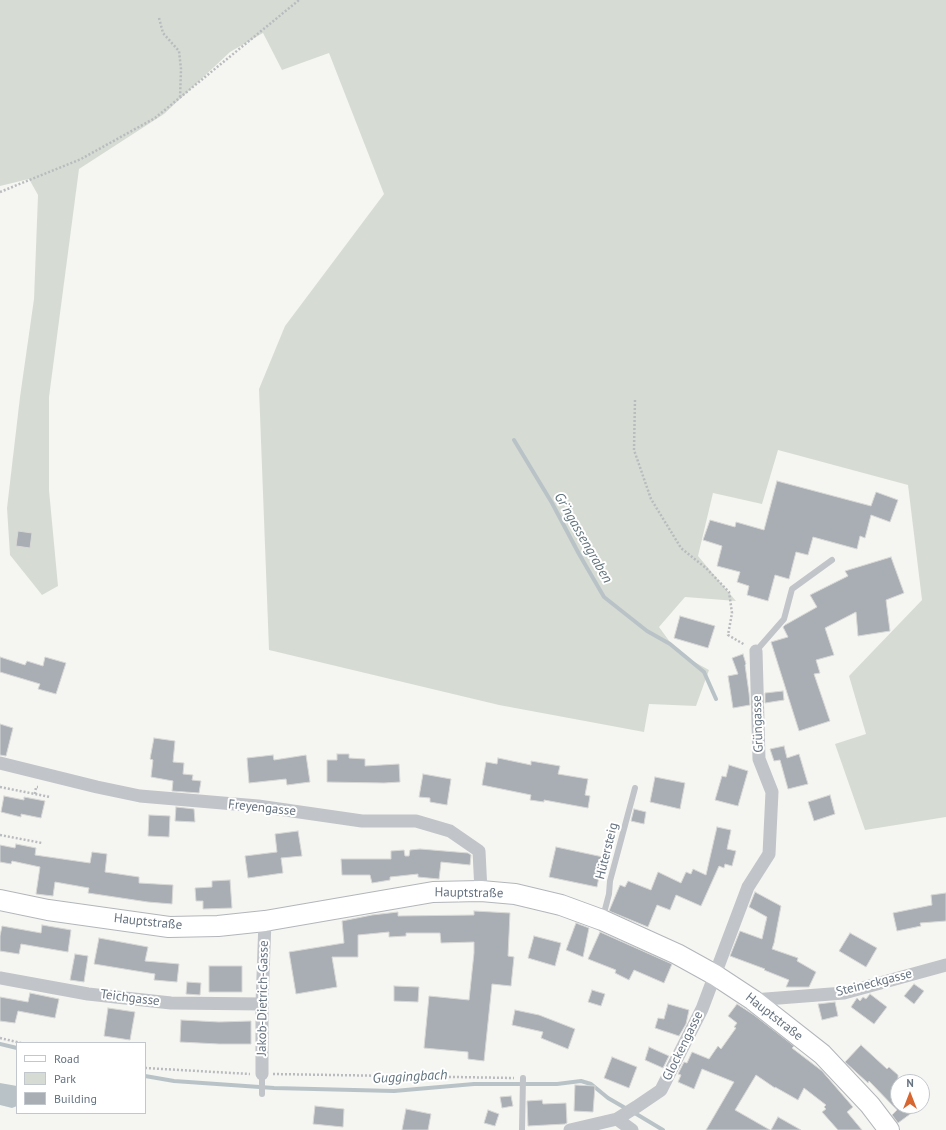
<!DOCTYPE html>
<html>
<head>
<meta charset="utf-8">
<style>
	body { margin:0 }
	#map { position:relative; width:946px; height:1130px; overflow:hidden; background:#f5f6f2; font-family:"PT Sans",sans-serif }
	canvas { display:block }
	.legend { position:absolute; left:16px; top:1042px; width:130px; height:72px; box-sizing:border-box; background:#fff; border:1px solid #c2c7cd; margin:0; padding:5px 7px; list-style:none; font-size:12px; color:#667381 }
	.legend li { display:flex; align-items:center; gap:8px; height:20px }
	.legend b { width:20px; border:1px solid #c2c7cd }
	.north { position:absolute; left:890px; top:1074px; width:40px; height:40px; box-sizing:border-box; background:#fff; border:1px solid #c2c7cd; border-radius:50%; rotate:0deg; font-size:11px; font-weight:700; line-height:16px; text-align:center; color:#667381 }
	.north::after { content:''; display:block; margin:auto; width:14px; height:18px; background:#d76631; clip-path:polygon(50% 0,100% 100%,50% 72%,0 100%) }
</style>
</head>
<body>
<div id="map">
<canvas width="946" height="1130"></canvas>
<ul class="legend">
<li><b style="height:5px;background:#fff"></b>Road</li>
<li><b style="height:11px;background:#d6dcd4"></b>Park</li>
<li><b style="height:11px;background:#a8aeb4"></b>Building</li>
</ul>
<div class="north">N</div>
</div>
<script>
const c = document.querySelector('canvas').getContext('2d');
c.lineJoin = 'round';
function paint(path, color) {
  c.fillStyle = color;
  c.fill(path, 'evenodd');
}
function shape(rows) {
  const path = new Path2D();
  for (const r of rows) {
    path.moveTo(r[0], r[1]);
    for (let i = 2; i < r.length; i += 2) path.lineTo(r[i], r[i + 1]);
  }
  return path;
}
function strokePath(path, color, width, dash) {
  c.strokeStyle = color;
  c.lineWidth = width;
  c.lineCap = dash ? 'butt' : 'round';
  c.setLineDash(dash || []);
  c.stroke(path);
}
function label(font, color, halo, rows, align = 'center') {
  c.font = font + ' "PT Sans",sans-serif';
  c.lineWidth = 4;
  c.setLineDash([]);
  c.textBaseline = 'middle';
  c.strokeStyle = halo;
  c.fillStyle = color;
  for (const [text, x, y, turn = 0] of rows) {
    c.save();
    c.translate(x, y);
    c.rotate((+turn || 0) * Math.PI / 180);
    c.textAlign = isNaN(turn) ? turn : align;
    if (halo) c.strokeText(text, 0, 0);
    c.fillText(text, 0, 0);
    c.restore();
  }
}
paint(shape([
	[0,0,946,0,946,817,865,830,835,744,866,734,849,676,922,600,908,485,778,450,762,504,713,493,698,556,736,601,685,597,659,627,678,653,709,670,696,706,649,704,644,732,499,705,269,650,259,389,285,326,384,194,329,53,282,70,263,33,230,52,164,114,79,169,49,397,49,490,58,586,42,595,10,555,7,508,20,397,34,299,38,195,29,179,0,186]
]), '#d6dcd4');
paint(shape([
	[0,1083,17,1086,17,1106,12,1108,0,1105]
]), '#b9c3c7');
strokePath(shape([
	[514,440,552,503,579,554,604,597,647,631,670,644,704,672,716,699],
	[0,1044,17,1048],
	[145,1076,174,1081,274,1088,394,1091,474,1084,557,1084,581,1081,591,1084,608,1098,627,1109],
	[633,1112,663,1130]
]), '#b9c3c7', 4);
const building = shape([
	[777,481,871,506,876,492,898,500,890,522,871,515,865,538,860,536,857,549,813,537,808,555,796,552,789,579,775,575,768,601,747,595,749,586,737,582,740,572,717,566,722,546,703,540,710,520,735,527,736,522,764,530,777,481],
	[18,531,32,533,30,548,16,546,18,531],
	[891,557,904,593,886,600,890,631,858,636,856,612,825,628,834,655,816,660,820,673,814,674,830,721,799,731,771,642,788,637,783,627,785,625,817,607,810,595,848,576,845,571,891,557],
	[680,616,715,626,708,648,674,638,680,616],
	[743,654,746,664,745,665,749,693,750,705,733,708,728,676,738,674,732,658,743,654],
	[0,657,25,665,27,661,43,666,45,657,66,663,56,694,38,689,40,684,0,672,0,657],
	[783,691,784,700,765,703,765,693,783,691],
	[0,724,13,728,6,756,0,755,0,724],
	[154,738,175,741,173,762,184,763,183,774,193,775,192,780,201,781,199,793,172,791,173,781,151,777,153,760,150,759,154,738],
	[784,746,787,758,799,754,808,784,788,789,780,760,774,761,770,749,784,746],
	[337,754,349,754,349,758,365,759,365,766,399,764,400,782,384,783,327,782,327,760,337,760,337,754],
	[273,755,274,760,306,755,310,782,287,785,286,779,249,783,247,758,273,755],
	[498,758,531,765,531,761,560,766,558,774,588,779,585,795,590,796,588,808,544,800,544,802,530,800,531,795,482,785,486,762,497,764,498,758],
	[729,765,748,771,738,806,715,800,722,776,726,777,729,765],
	[423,774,451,779,447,805,430,802,430,798,419,797,423,774],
	[655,777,685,783,680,809,650,802,655,777],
	[830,795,835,814,814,821,808,802,830,795],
	[4,796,24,800,24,797,45,801,41,818,21,814,21,817,1,812,4,796],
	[176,807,194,809,195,822,175,821,176,807],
	[634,809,646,812,644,824,631,821,634,809],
	[149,815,170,816,169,837,148,836,149,815],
	[717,827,731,830,727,849,736,851,732,866,725,864,724,868,719,866,701,906,676,895,670,910,657,905,648,927,609,911,620,885,625,887,628,881,651,890,658,872,681,883,686,872,691,874,693,869,706,875,717,827],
	[298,831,302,856,281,858,283,873,248,878,245,856,277,852,275,834,298,831],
	[16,844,36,848,35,855,90,863,92,852,107,854,105,872,139,877,139,883,173,885,172,904,148,902,88,893,89,888,55,882,53,896,36,894,40,867,12,861,11,864,0,862,0,845,15,848,16,844],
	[556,847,603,857,597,887,549,877,556,847],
	[420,849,468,853,471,855,470,865,441,862,439,879,418,877,418,874,390,877,390,880,372,883,370,875,342,875,341,859,391,859,391,851,404,850,405,856,409,856,410,850,420,849],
	[230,880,232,908,203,909,203,901,196,901,195,888,212,887,212,881,230,880],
	[755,892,781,906,774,943,772,949,798,958,797,961,816,972,809,987,786,987,789,980,764,970,765,969,730,956,740,931,762,939,767,917,749,907,755,892],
	[946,893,946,921,920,923,921,926,897,931,893,913,932,905,931,895,946,893],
	[474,911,510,913,508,956,514,957,511,986,492,984,484,1061,468,1059,468,1052,424,1048,429,996,469,1000,474,953,474,942,441,943,440,933,406,933,406,936,389,937,389,932,358,935,358,957,332,957,337,987,296,994,289,952,344,943,342,921,372,915,398,912,398,916,474,915,474,911],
	[576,923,589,928,583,957,566,950,576,923],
	[42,925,71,930,68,952,21,944,19,954,0,951,0,936,2,926,41,933,42,925],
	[600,932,672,964,664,983,634,970,629,980,615,973,616,970,588,959,600,932],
	[850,933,877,948,866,967,839,951,850,933],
	[534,936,561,943,555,966,528,958,534,936],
	[99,938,148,947,145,961,179,964,177,982,154,980,155,974,94,964,99,938],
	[75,954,88,956,84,982,70,980,75,954],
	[209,966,242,966,242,992,209,992,209,966],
	[187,982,201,983,200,995,186,994,187,982],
	[914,984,924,991,914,1004,904,996,914,984],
	[394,986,419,987,418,1002,394,1001,394,986],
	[592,990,605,994,601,1006,588,1002,592,990],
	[30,993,59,999,55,1018,18,1011,15,1023,0,1021,0,997,28,1002,30,993],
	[870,994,887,1007,874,1024,851,1007,857,998,860,1001,863,997,866,999,870,994],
	[835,1002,838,1016,822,1020,818,1004,835,1002],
	[668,1004,689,1010,686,1024,679,1036,655,1028,658,1018,664,1019,668,1004],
	[737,1004,754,1015,794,1046,792,1048,822,1071,853,1107,847,1112,862,1130,838,1130,822,1112,826,1109,824,1107,826,1105,804,1088,798,1100,775,1087,775,1088,756,1075,735,1110,770,1130,706,1130,734,1082,702,1069,694,1089,678,1082,681,1075,678,1074,684,1062,687,1063,692,1052,709,1059,718,1046,721,1049,736,1028,734,1027,737,1023,728,1016,737,1004],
	[108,1008,135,1012,130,1040,104,1036,108,1008],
	[515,1010,539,1015,575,1029,568,1049,541,1038,543,1032,512,1025,515,1010],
	[181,1020,219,1022,251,1021,251,1044,219,1044,180,1042,181,1020],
	[861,1045,887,1069,889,1067,898,1075,898,1108,900,1106,921,1106,898,1123,892,1115,897,1110,869,1081,868,1083,845,1062,861,1045],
	[649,1047,669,1056,663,1068,645,1060,649,1047],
	[612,1057,637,1067,629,1088,604,1078,612,1057],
	[575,1085,595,1086,593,1112,574,1111,575,1085],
	[511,1096,513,1106,502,1108,500,1097,511,1096],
	[542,1100,543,1104,566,1103,567,1123,565,1124,528,1126,527,1101,542,1100],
	[315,1106,344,1109,343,1127,313,1124,315,1106],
	[406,1109,431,1114,428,1130,402,1130,406,1109],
	[488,1110,499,1114,495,1126,484,1123,488,1110],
	[778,1117,801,1130,771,1130,778,1117]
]);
paint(building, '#a8aeb4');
strokePath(building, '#d7d7d5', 1);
const primary = shape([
	[0,900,48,910,169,927,218,926,265,921,433,892,481,891,515,894,561,905,602,920,677,954,715,975,753,1000,822,1054,870,1105,889,1130]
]);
strokePath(primary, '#b2b6ba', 22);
strokePath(shape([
	[159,18,163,33,179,51,181,69,180,98],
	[0,192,81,159,155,118,299,0],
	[635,400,634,450,651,499,681,548,706,568,729,592,732,613,728,635,745,645],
	[0,787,50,797],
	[35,794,36,787,38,787],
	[0,835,42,843],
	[0,1038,21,1043],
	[145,1068,250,1074],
	[273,1074,514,1078]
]), '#b9bbbe', 2.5, [2, 2]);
strokePath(shape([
	[756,651,784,619,792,589,832,560],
	[603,917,609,894,610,881,635,788],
	[262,1074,262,1094],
	[522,1130,523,1078]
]), '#c1c4c8', 6);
strokePath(shape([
	[0,763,97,787,140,796,258,806,362,821,416,821,450,831,479,851,481,891],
	[0,978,88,994,171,1003,262,1004],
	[753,1000,844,993,946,965],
	[262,1074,262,1004,265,921],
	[617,1119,632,1130],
	[570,1130,617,1119,636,1107,661,1090,702,1009,748,887,769,854,772,792,759,759,756,651]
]), '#c1c4c8', 13);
strokePath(primary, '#fff', 20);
label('13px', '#667381', '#fff', [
	["Grüngasse",758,724,-92],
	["Freyengasse",262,808,6],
	["Hütersteig",607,851,-76],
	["Hauptstraße",469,893,1],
	["Hauptstraße",148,922,6],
	["Steineckgasse",874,983,-14],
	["Teichgasse",130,998,7],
	["Jakob-Dietrich-Gasse",263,998,-89],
	["Hauptstraße",774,1017,38],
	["Glockengasse",683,1046,-64]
]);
label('italic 14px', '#62747e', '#fff', [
	["Gr¨ngassengraben",583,538,60],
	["Guggingbach",410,1077,-3]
]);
</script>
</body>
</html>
